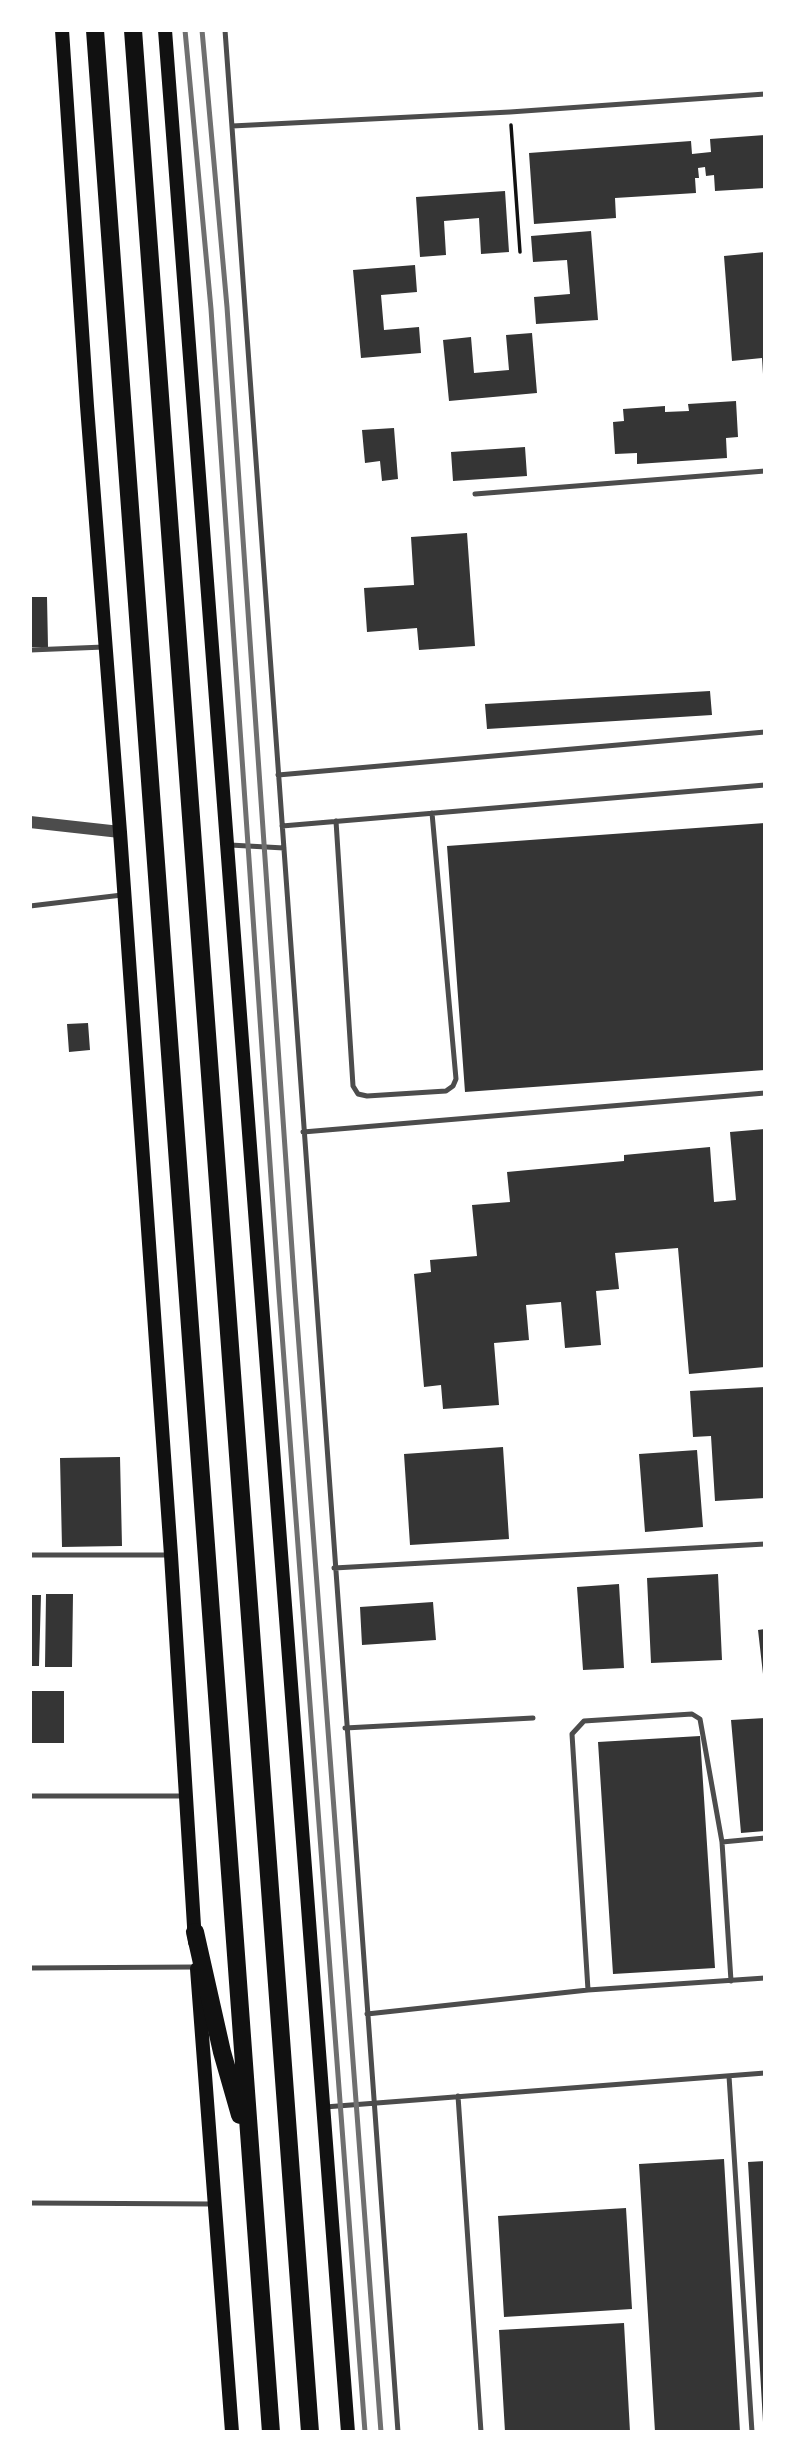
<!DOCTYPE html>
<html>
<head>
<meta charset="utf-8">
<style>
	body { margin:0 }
	#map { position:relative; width:795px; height:2462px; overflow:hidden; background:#fff; font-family:Lato,sans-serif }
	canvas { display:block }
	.frame { position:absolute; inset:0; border:32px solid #fff; pointer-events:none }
</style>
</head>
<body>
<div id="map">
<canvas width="795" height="2462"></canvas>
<div class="frame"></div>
</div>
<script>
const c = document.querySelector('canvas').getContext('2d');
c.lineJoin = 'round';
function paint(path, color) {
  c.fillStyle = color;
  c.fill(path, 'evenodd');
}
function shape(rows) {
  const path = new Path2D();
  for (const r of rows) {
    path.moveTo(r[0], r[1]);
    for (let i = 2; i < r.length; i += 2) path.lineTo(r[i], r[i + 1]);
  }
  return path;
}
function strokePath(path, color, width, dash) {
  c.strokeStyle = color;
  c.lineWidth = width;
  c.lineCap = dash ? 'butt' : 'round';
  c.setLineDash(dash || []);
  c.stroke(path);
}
paint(shape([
	[765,135,765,188,715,191,714,175,706,176,705,167,698,168,699,178,695,178,696,193,615,198,616,218,534,224,529,153,691,141,692,154,711,152,710,139],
	[505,191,509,252,481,254,479,218,444,221,446,255,420,257,416,197],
	[591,231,598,320,536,324,534,297,570,294,567,260,533,262,531,236],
	[765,252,765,374,763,374,762,358,732,361,724,256],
	[415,265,417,292,381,295,384,330,419,327,421,353,361,358,353,270],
	[532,333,537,393,449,401,443,340,471,337,474,373,509,370,506,335],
	[736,401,738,437,726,438,727,458,637,464,637,453,615,454,613,422,624,421,623,409,665,406,665,412,689,411,688,404],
	[394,428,398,479,382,481,380,461,365,463,362,430],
	[525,447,527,476,453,481,451,452],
	[467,533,475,646,419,650,417,628,367,632,364,588,414,585,411,537],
	[30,597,47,597,48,647,30,647],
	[710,691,712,715,487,729,485,704],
	[765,823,765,1070,465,1092,447,846],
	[88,1023,90,1050,69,1052,67,1024],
	[765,1129,765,1367,689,1374,678,1248,615,1253,619,1289,596,1291,601,1345,565,1348,561,1302,526,1305,529,1340,494,1343,499,1405,443,1409,441,1385,424,1387,414,1274,431,1272,430,1260,477,1256,472,1205,510,1202,507,1172,624,1161,624,1155,710,1147,714,1202,736,1200,730,1132],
	[765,1387,765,1498,715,1501,711,1436,693,1437,690,1391],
	[503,1447,509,1539,410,1545,404,1454],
	[697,1450,703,1527,645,1532,639,1454],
	[120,1457,122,1546,62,1547,60,1458],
	[718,1574,722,1660,651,1663,647,1578],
	[619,1584,624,1668,583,1670,577,1587],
	[46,1594,73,1594,72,1667,45,1667],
	[30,1595,41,1595,39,1666,30,1666],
	[433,1602,436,1640,362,1645,360,1607],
	[765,1629,765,1673,763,1674,758,1630],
	[30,1691,64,1691,64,1743,30,1743],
	[765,1718,765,1831,741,1833,731,1720],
	[700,1736,715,1968,613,1974,598,1742],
	[724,2159,740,2432,655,2432,639,2164],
	[765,2161,765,2422,763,2422,748,2162],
	[626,2208,632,2309,504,2317,498,2216],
	[624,2323,630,2432,505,2432,499,2330]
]), '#353535');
strokePath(shape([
	[511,125,520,252]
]), '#111', 3.5);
strokePath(shape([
	[225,30,398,2432],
	[232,126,510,112,765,94],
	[475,494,765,471],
	[30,650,104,647],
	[278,775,765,732],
	[336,821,353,1086,358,1094,367,1096,446,1091,453,1086,456,1079,432,813],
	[282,826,765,785],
	[230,845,284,848],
	[30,906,122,895],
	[303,1132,765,1093],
	[30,1555,170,1555],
	[334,1568,765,1544],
	[345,1728,533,1718],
	[30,1796,184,1796],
	[722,1842,765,1838],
	[30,1968,195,1967],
	[588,1990,572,1734,584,1721,692,1714,700,1719,722,1842,731,1981],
	[367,2014,588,1990,765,1978],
	[729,2076,752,2432],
	[458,2096,481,2432],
	[325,2107,765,2073],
	[30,2203,212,2204]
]), '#4c4c4c', 5);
strokePath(shape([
	[30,822,120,832]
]), '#4c4c4c', 12);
strokePath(shape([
	[62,30,87,406,120,832,171,1555,195,1942],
	[165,30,348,2432],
	[197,1969,232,2432]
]), '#111', 14);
strokePath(shape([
	[95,30,271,2432],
	[133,30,310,2432],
	[195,1932,222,2052,240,2115]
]), '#111', 18);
strokePath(shape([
	[185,30,211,309,279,1294,365,2432],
	[202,30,227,307,295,1293,381,2432]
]), '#707070', 5);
</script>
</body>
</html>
